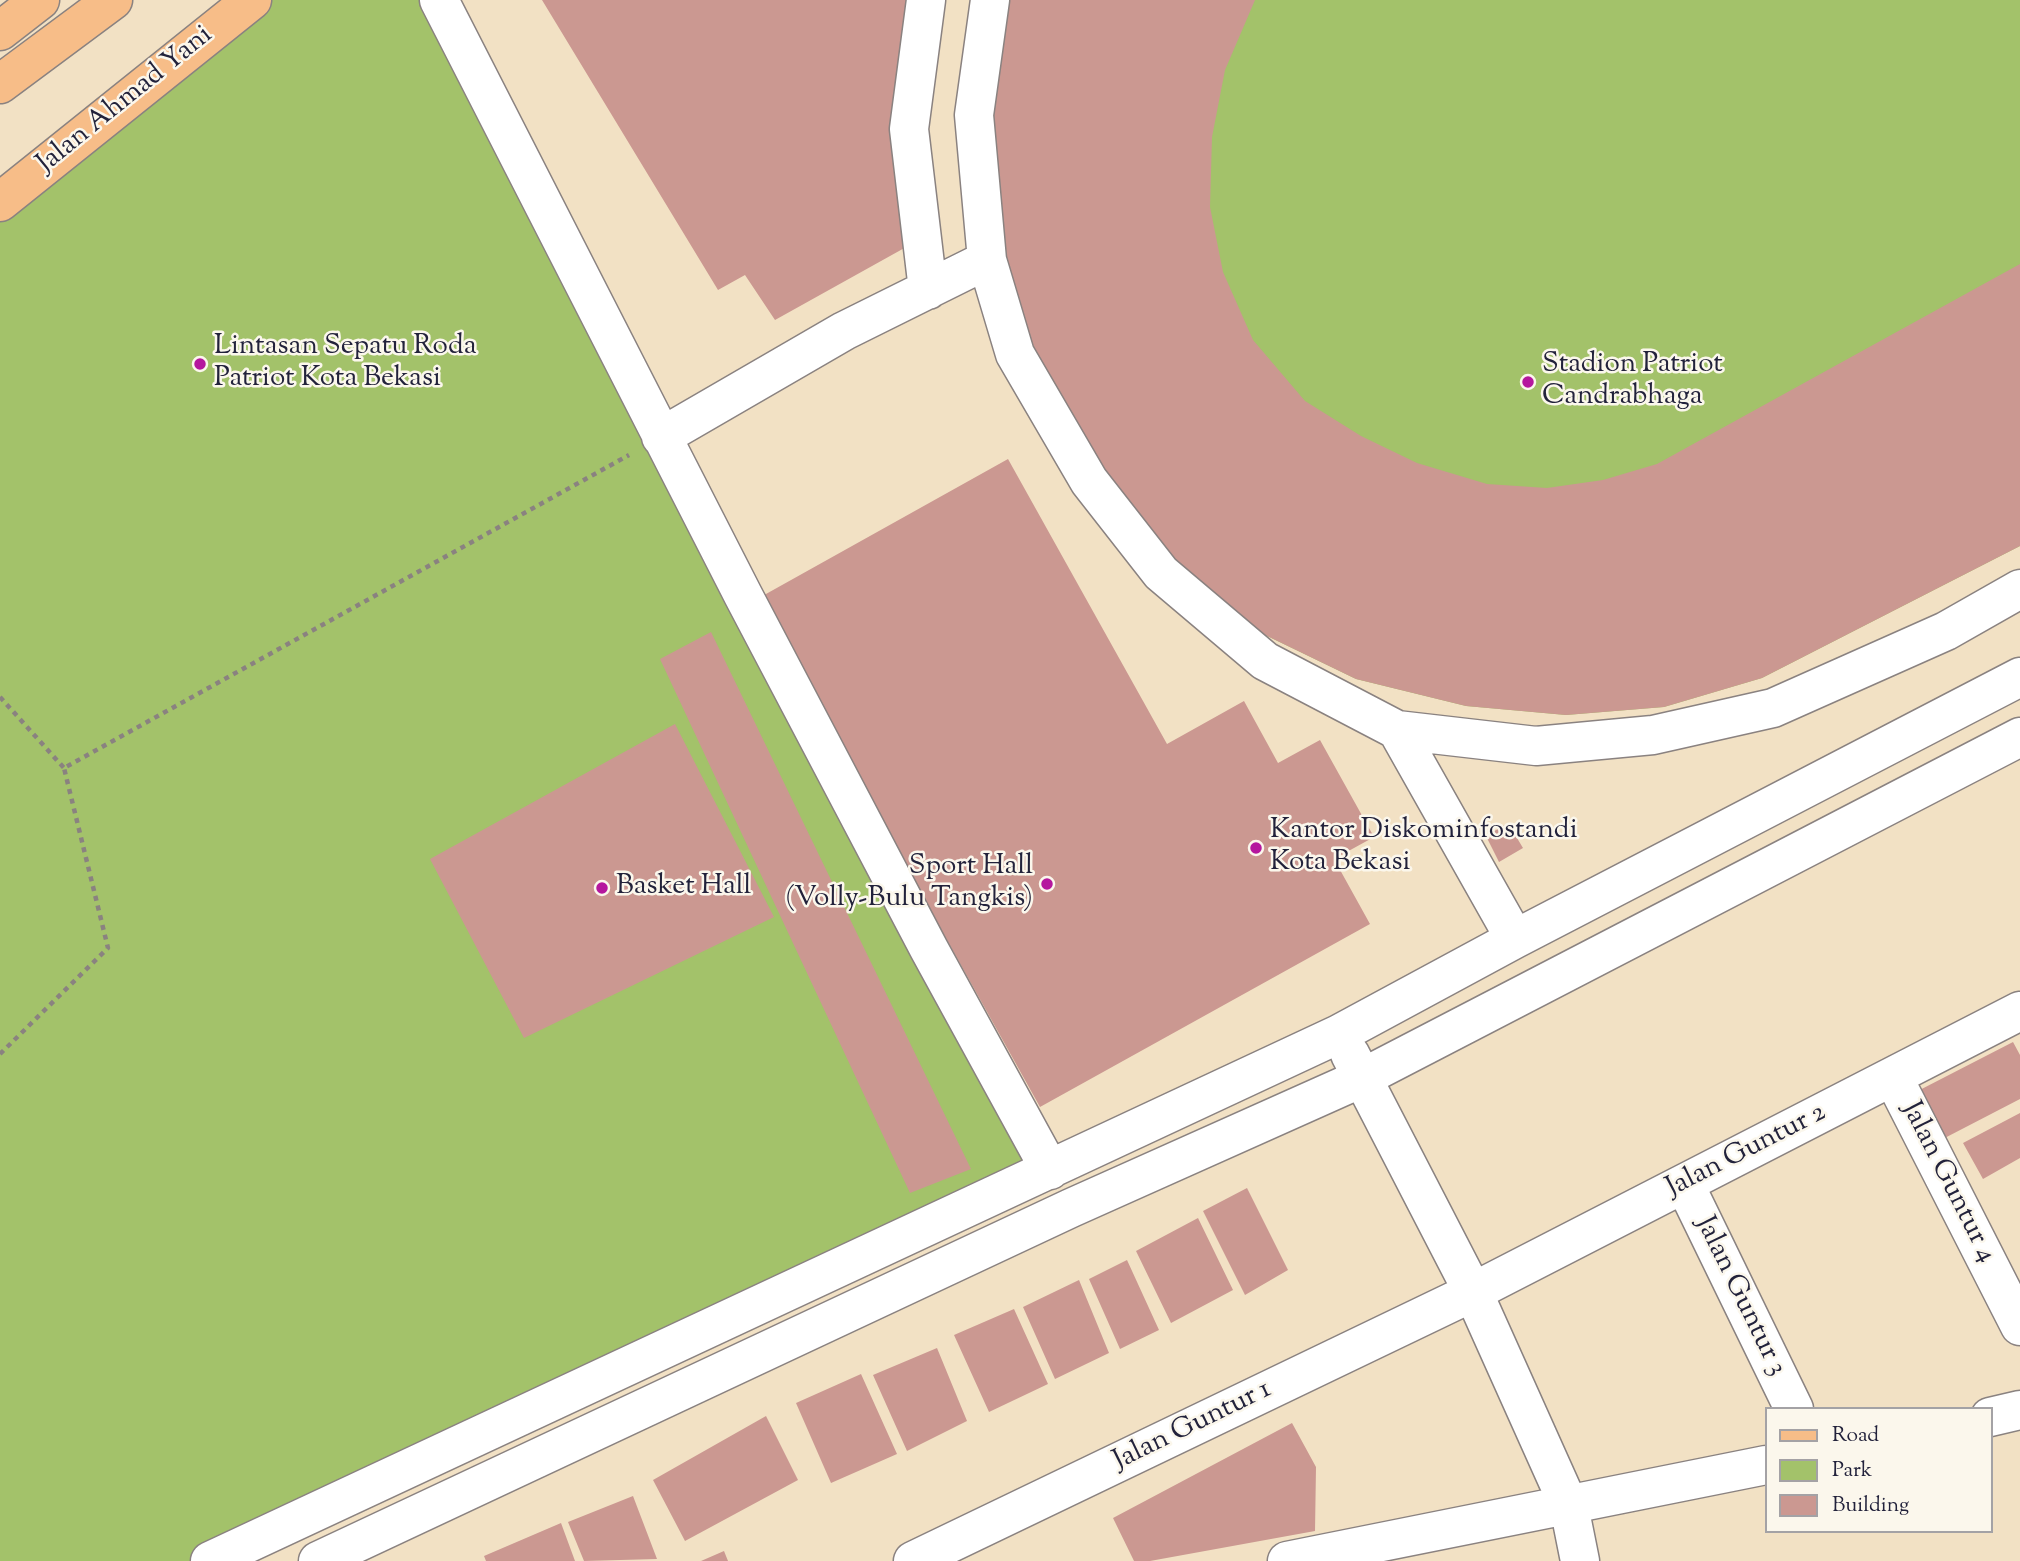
<!DOCTYPE html>
<html>
<head>
<meta charset="utf-8">
<style>
	body { margin:0 }
	#map { position:relative; width:2020px; height:1561px; overflow:hidden; background:#f2e1c4; font-family:"Sorts Mill Goudy",serif }
	canvas { display:block }
	.legend { position:absolute; left:1765px; top:1407px; width:228px; height:126px; box-sizing:border-box; background:#fbf7ec; border:2px solid #a4a2a5; margin:0; padding:9px 12px; list-style:none; font-size:21px; color:#22223b }
	.legend li { display:flex; align-items:center; gap:14px; height:35px }
	.legend b { width:35px; border:2px solid #a4a2a5 }
</style>
</head>
<body>
<div id="map">
<canvas width="2020" height="1561"></canvas>
<ul class="legend">
<li><b style="height:9px;background:#f7bd88"></b>Road</li>
<li><b style="height:19px;background:#a3c26a"></b>Park</li>
<li><b style="height:19px;background:#cb9891"></b>Building</li>
</ul>
</div>
<script>
const c = document.querySelector('canvas').getContext('2d');
c.lineJoin = 'round';
function paint(path, color) {
  c.fillStyle = color;
  c.fill(path, 'evenodd');
}
function shape(rows) {
  const path = new Path2D();
  for (const r of rows) {
    path.moveTo(r[0], r[1]);
    for (let i = 2; i < r.length; i += 2) path.lineTo(r[i], r[i + 1]);
  }
  return path;
}
function strokePath(path, color, width, dash) {
  c.strokeStyle = color;
  c.lineWidth = width;
  c.lineCap = dash ? 'butt' : 'round';
  c.setLineDash(dash || []);
  c.stroke(path);
}
function label(font, color, halo, rows, align = 'center') {
  c.font = font + ' "Sorts Mill Goudy",serif';
  c.lineWidth = 5;
  c.setLineDash([]);
  c.textBaseline = 'middle';
  c.strokeStyle = halo;
  c.fillStyle = color;
  for (const [text, x, y, turn = 0] of rows) {
    c.save();
    c.translate(x, y);
    c.rotate((+turn || 0) * Math.PI / 180);
    c.textAlign = isNaN(turn) ? turn : align;
    if (halo) c.strokeText(text, 0, 0);
    c.fillText(text, 0, 0);
    c.restore();
  }
}
paint(shape([
	[252,0,439,0,1050,1170,210,1561,0,1561,0,202],
	[997,0,2020,0,2020,546,1762,678,1664,707,1566,715,1466,706,1356,679,1263,634,1180,574]
]), '#a3c26a');
paint(shape([
	[542,0,911,0,908,246,775,320,745,275,718,290],
	[997,0,1255,0,1225,70,1212,137,1210,207,1223,272,1253,340,1305,401,1361,436,1417,463,1487,484,1547,488,1603,480,1657,464,2020,264,2020,546,1762,678,1664,707,1566,715,1466,706,1356,679,1263,634,1180,574,1114,508,1014,335,983,129],
	[1008,459,1167,744,1244,701,1278,763,1320,740,1374,837,1334,859,1370,924,1040,1107,757,599],
	[711,632,971,1169,910,1193,660,659],
	[675,724,774,917,524,1038,430,859],
	[1508,823,1523,848,1499,862,1486,836],
	[2013,1042,2020,1055,2020,1099,1937,1142,1910,1095],
	[2020,1113,2020,1158,1983,1179,1963,1143],
	[1247,1188,1288,1270,1245,1295,1203,1211],
	[1198,1218,1233,1290,1171,1323,1136,1251],
	[1127,1260,1159,1330,1120,1349,1089,1279],
	[1079,1280,1109,1353,1055,1379,1023,1307],
	[1014,1309,1048,1384,989,1412,954,1335],
	[937,1348,967,1421,907,1451,873,1375],
	[861,1374,897,1454,831,1483,796,1403],
	[766,1416,798,1480,685,1541,653,1480],
	[1292,1423,1316,1467,1315,1531,1150,1561,1134,1561,1113,1518],
	[633,1496,657,1559,584,1561,568,1522],
	[561,1523,575,1561,486,1561,484,1556],
	[724,1551,728,1561,701,1561]
]), '#cb9891');
const minor = shape([
	[439,0,743,595,929,949,1050,1170],
	[926,0,909,129,928,290],
	[990,0,974,115,987,260,1015,354,1089,481,1161,573,1265,661,1397,730,1536,746,1653,735,1773,708,1946,631,2020,589],
	[661,437,844,331,987,260],
	[1397,730,1515,939],
	[1350,1054,1473,1292,1569,1506,1580,1561],
	[1893,1077,2020,1326],
	[1685,1185,1794,1409],
	[1990,1417,2020,1410],
	[210,1561,1339,1034,1515,939,2020,677],
	[318,1561,1071,1208,1364,1077,2020,737],
	[913,1561,1473,1292,2020,1011],
	[1287,1561,1766,1465]
]);
const major = shape([
	[0,31,40,0],
	[0,84,113,0]
]);
const highway = shape([
	[0,202,252,0]
]);
strokePath(minor, '#8a8280', 41);
strokePath(major, '#8a8280', 41);
strokePath(highway, '#8a8280', 41);
strokePath(shape([
	[0,697,64,768],
	[0,1054,108,948,64,768,629,455]
]), '#8a8280', 4.5, [5, 5]);
strokePath(minor, '#fff', 38);
strokePath(major, '#f7bd88', 38);
strokePath(highway, '#f7bd88', 38);
for (const [x, y, r, color] of [
	[200,364,7,"#b5179e"],
	[1528,382,7,"#b5179e"],
	[1256,848,7,"#b5179e"],
	[1047,884,7,"#b5179e"],
	[602,888,7,"#b5179e"]
]) {
  const dot = new Path2D();
  dot.arc(x, y, r, 0, 2 * Math.PI);
  c.fillStyle = color;
  c.fill(dot);
  strokePath(dot, '#fbf7ec', 2.5);
}
label('28px', '#22223b', '#fbf7ec', [
	["Jalan Ahmad Yani",126,101,-39],
	["Jalan Guntur 2",1747,1152,-27],
	["Jalan Guntur 4",1947,1183,63],
	["Jalan Guntur 3",1739,1297,64],
	["Jalan Guntur 1",1193,1427,-26]
]);
label('28px', '#22223b', '#fbf7ec', [
	["Lintasan Sepatu Roda",214,348],
	["Patriot Kota Bekasi",214,380],
	["Stadion Patriot",1542,366],
	["Candrabhaga",1542,398],
	["Kantor Diskominfostandi",1270,832],
	["Kota Bekasi",1270,864],
	["Sport Hall",1033,868,"right"],
	["(Volly-Bulu Tangkis)",1033,900,"right"],
	["Basket Hall",616,888]
], 'left');
</script>
</body>
</html>
